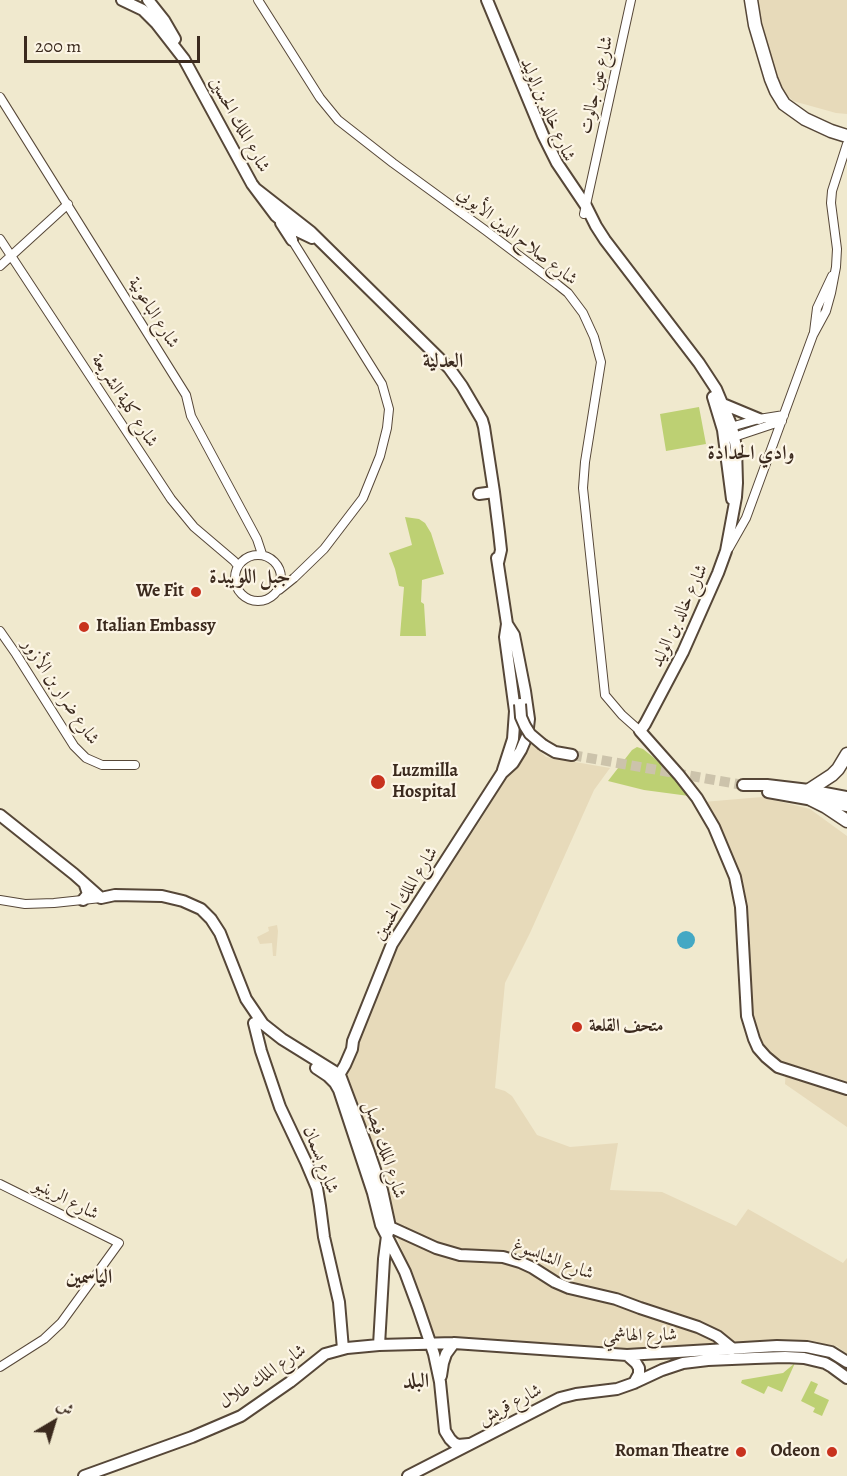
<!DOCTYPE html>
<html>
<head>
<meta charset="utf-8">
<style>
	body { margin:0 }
	#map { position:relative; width:847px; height:1476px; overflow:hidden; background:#f0e9ce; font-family:Alegreya,Amiri,serif }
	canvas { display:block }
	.north { position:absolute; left:24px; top:1392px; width:60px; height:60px; -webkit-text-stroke:4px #fcf5e5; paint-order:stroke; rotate:38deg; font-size:16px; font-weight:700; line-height:24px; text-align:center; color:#3b2a1e }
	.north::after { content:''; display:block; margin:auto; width:21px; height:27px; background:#3b2a1e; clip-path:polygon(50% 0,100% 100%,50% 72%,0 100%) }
	.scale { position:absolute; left:24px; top:36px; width:176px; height:27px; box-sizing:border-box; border:3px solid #3b2a1e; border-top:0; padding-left:8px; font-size:18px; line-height:21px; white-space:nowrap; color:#3b2a1e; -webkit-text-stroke:4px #fcf5e5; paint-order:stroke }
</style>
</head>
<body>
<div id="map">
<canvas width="847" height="1476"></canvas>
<div class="north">ش</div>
<div class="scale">200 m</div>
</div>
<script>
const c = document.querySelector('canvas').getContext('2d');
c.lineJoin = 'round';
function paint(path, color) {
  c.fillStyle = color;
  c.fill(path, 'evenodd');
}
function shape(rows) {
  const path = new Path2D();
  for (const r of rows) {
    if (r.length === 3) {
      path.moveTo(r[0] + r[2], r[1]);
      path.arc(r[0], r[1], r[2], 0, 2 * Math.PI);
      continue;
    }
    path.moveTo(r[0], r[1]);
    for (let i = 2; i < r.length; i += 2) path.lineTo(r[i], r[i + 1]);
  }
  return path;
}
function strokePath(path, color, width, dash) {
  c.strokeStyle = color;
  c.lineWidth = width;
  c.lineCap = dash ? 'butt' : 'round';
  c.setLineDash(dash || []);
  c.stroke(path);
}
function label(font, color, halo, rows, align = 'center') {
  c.font = font + ' Alegreya,Amiri,serif';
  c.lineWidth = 4.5;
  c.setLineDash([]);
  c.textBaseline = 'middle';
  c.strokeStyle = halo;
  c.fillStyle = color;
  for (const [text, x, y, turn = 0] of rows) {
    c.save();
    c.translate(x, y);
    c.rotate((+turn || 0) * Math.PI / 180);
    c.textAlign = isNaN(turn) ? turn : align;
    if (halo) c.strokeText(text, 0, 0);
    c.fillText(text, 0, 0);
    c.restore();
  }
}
paint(shape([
	[754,0,847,0,847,114,836,113,793,101,760,67],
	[528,740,546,757,610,768,594,790,530,933,505,983,495,1088,505,1091,512,1096,537,1135,570,1147,618,1143,610,1190,662,1192,736,1226,748,1209,843,1263,847,1258,847,1354,837,1346,771,1341,635,1350,531,1349,431,1341,392,1220,392,1208,387,1173,359,1114,349,1085,347,1071,394,955,407,930,417,918,441,878,480,821],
	[762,797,810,809,847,836,847,1127,785,1084,786,1068,759,1046,746,1022,736,872,703,802],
	[277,925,278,931,276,956,273,956,272,943,260,944,257,937,269,931,268,927]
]), '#e7daba');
paint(shape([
	[699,407,706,444,666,451,660,414],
	[405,517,419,519,425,523,431,533,444,574,422,580,421,602,424,604,426,636,400,636,404,587,399,586,395,569,389,553,412,545],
	[637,747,643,749,653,757,681,784,689,796,644,790,608,781,632,750],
	[795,1363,782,1392,768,1386,764,1394,741,1383,742,1380,783,1373],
	[811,1381,818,1384,814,1393,829,1400,822,1416,813,1412,815,1408,801,1401]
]), '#bdd073');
paint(shape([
	[686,940,9]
]), '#44a8c4');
strokePath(shape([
	[572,755,743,785]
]), '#ccc3ab', 10, [10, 5]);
const minor = shape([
	[258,0,320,98,338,120,393,163,485,230,558,285,568,293,583,313,594,337,601,362,585,462,583,488,605,695,622,715,640,731],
	[0,97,186,395,191,416,257,539,262,554],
	[584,214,631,0],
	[0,239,171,499,194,527,234,561,238,566],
	[0,266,68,204],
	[814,332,817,308,832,276],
	[727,428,759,419,784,415],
	[731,438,782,421],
	[729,548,746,518,813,335,826,311,831,293,836,267,837,249,831,203,832,191,847,144],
	[258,578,23],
	[279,590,294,578,324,549,363,498,380,456,387,428,389,409,382,384,292,240,292,236],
	[0,631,16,654,74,746,86,758,102,765,135,765],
	[0,900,25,904,54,903,101,898],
	[0,1184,119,1243,61,1323,44,1339,0,1367]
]);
const major = shape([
	[122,0,143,10,156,23,184,59,252,184,276,216,289,227,312,238],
	[148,0,164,20,175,39],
	[487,0,543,135,557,163,586,206,596,226,605,240,699,363,716,389,732,427,736,447,737,483,736,497,726,551,718,573,683,652,645,724,640,731,679,775,697,798,714,827,735,877,741,907,747,1016,754,1039,758,1048,766,1057,778,1067,847,1089],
	[256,189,311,232,438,357,449,368,462,386,482,420,484,427,494,492,499,532,501,550,498,563],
	[281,223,292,240],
	[713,397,723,430,732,499],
	[723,404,759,419],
	[479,494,494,492],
	[497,558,507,624,505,637,515,711,513,739,503,770],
	[543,745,555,752,572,755],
	[743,785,767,785,809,790,847,797],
	[768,792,847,806],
	[0,815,74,874,101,898,115,895,162,896,183,901,201,909,211,919,220,933,246,999,263,1024,282,1039,340,1075,369,1152,382,1190,390,1227,387,1236,384,1259,379,1345],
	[83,900,88,894,85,885],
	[254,1023,261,1051,280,1107,306,1162,317,1188,320,1206,324,1237,339,1302,343,1349],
	[316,1068,328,1076,335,1083,339,1090,373,1193,381,1225,405,1272,418,1307,434,1354,440,1382,445,1431,450,1439,454,1443,458,1445,469,1444],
	[336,1080,345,1065,352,1049,353,1041,392,944,502,773,513,763,521,750,527,736,529,719,525,691,514,635,507,624],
	[390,1227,436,1248,460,1255,503,1257,520,1262,533,1268,555,1282,569,1288,616,1299,640,1308,698,1327,717,1336,733,1349],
	[627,1355,636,1363,639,1368,639,1374,634,1383],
	[441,1376,443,1363,446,1354,454,1343],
	[84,1476,192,1437,241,1416,290,1382,325,1354,347,1348,379,1345,454,1343,627,1355,777,1346,807,1347,831,1352,847,1362],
	[408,1476,560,1398,576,1394,617,1389,634,1383,662,1370,683,1363,708,1360,755,1358,785,1357,804,1358,825,1363,832,1367,847,1378]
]);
const highway = shape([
	[751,0,755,25,771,79,776,91,784,104,805,119,831,131,847,136],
	[809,790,832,775,838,769,847,754],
	[812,800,826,807,847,821]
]);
strokePath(minor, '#564738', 10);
strokePath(major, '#564738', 14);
strokePath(highway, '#564738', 15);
strokePath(minor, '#fff', 8);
strokePath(major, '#fff', 10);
strokePath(highway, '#fff', 12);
const majorBridge = shape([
	[520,704,521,717,525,726,530,734,543,745]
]);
strokePath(majorBridge, '#564738', 14, []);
strokePath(majorBridge, '#fff', 10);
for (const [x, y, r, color] of [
	[196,592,6,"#c8321e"],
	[84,627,6,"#c8321e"],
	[378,782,8,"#c8321e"],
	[577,1027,6,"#c8321e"],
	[741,1452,6,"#c8321e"],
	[832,1452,6,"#c8321e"]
]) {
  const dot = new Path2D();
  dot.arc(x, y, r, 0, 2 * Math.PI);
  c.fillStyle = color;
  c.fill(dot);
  strokePath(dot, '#fcf5e5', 2);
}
label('18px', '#3b2a1e', '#fcf5e5', [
	["شارع عين جالوت",597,85,-77],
	["شارع خالد بن الوليد",547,110,66],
	["شارع الملك الحسين",239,125,61],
	["شارع صلاح الدين الأيوبي",517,237,38],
	["شارع الباعونية",153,313,58],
	["شارع كلية الشريعة",124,401,57],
	["شارع خالد بن الوليد",680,616,-65],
	["شارع ضرار بن الأزور",60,692,56],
	["شارع الملك الحسين",406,894,-58],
	["شارع الملك فيصل",384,1150,72],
	["شارع بسمان",320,1160,69],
	["شارع الرينبو",66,1200,27],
	["شارع الشابسوغ",553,1260,21],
	["شارع الهاشمي",640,1336,-1],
	["شارع الملك طلال",263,1377,-34],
	["شارع قريش",510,1405,-27]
]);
label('bold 18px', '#3b2a1e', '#fcf5e5', [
	["We Fit",184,592],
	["Italian Embassy",96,627,"left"],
	["Luzmilla",392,772,"left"],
	["Hospital",392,793,"left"],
	["متحف القلعة",589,1027,"left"],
	["Roman Theatre",729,1452],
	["Odeon",820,1452]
], 'right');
label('bold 20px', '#3b2a1e', '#fcf5e5', [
	["العدلية",443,362],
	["وادي الحدادة",751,454],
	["جبل اللويبدة",250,578],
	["الياسمين",89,1278],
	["البلد",416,1382]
]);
</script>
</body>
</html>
